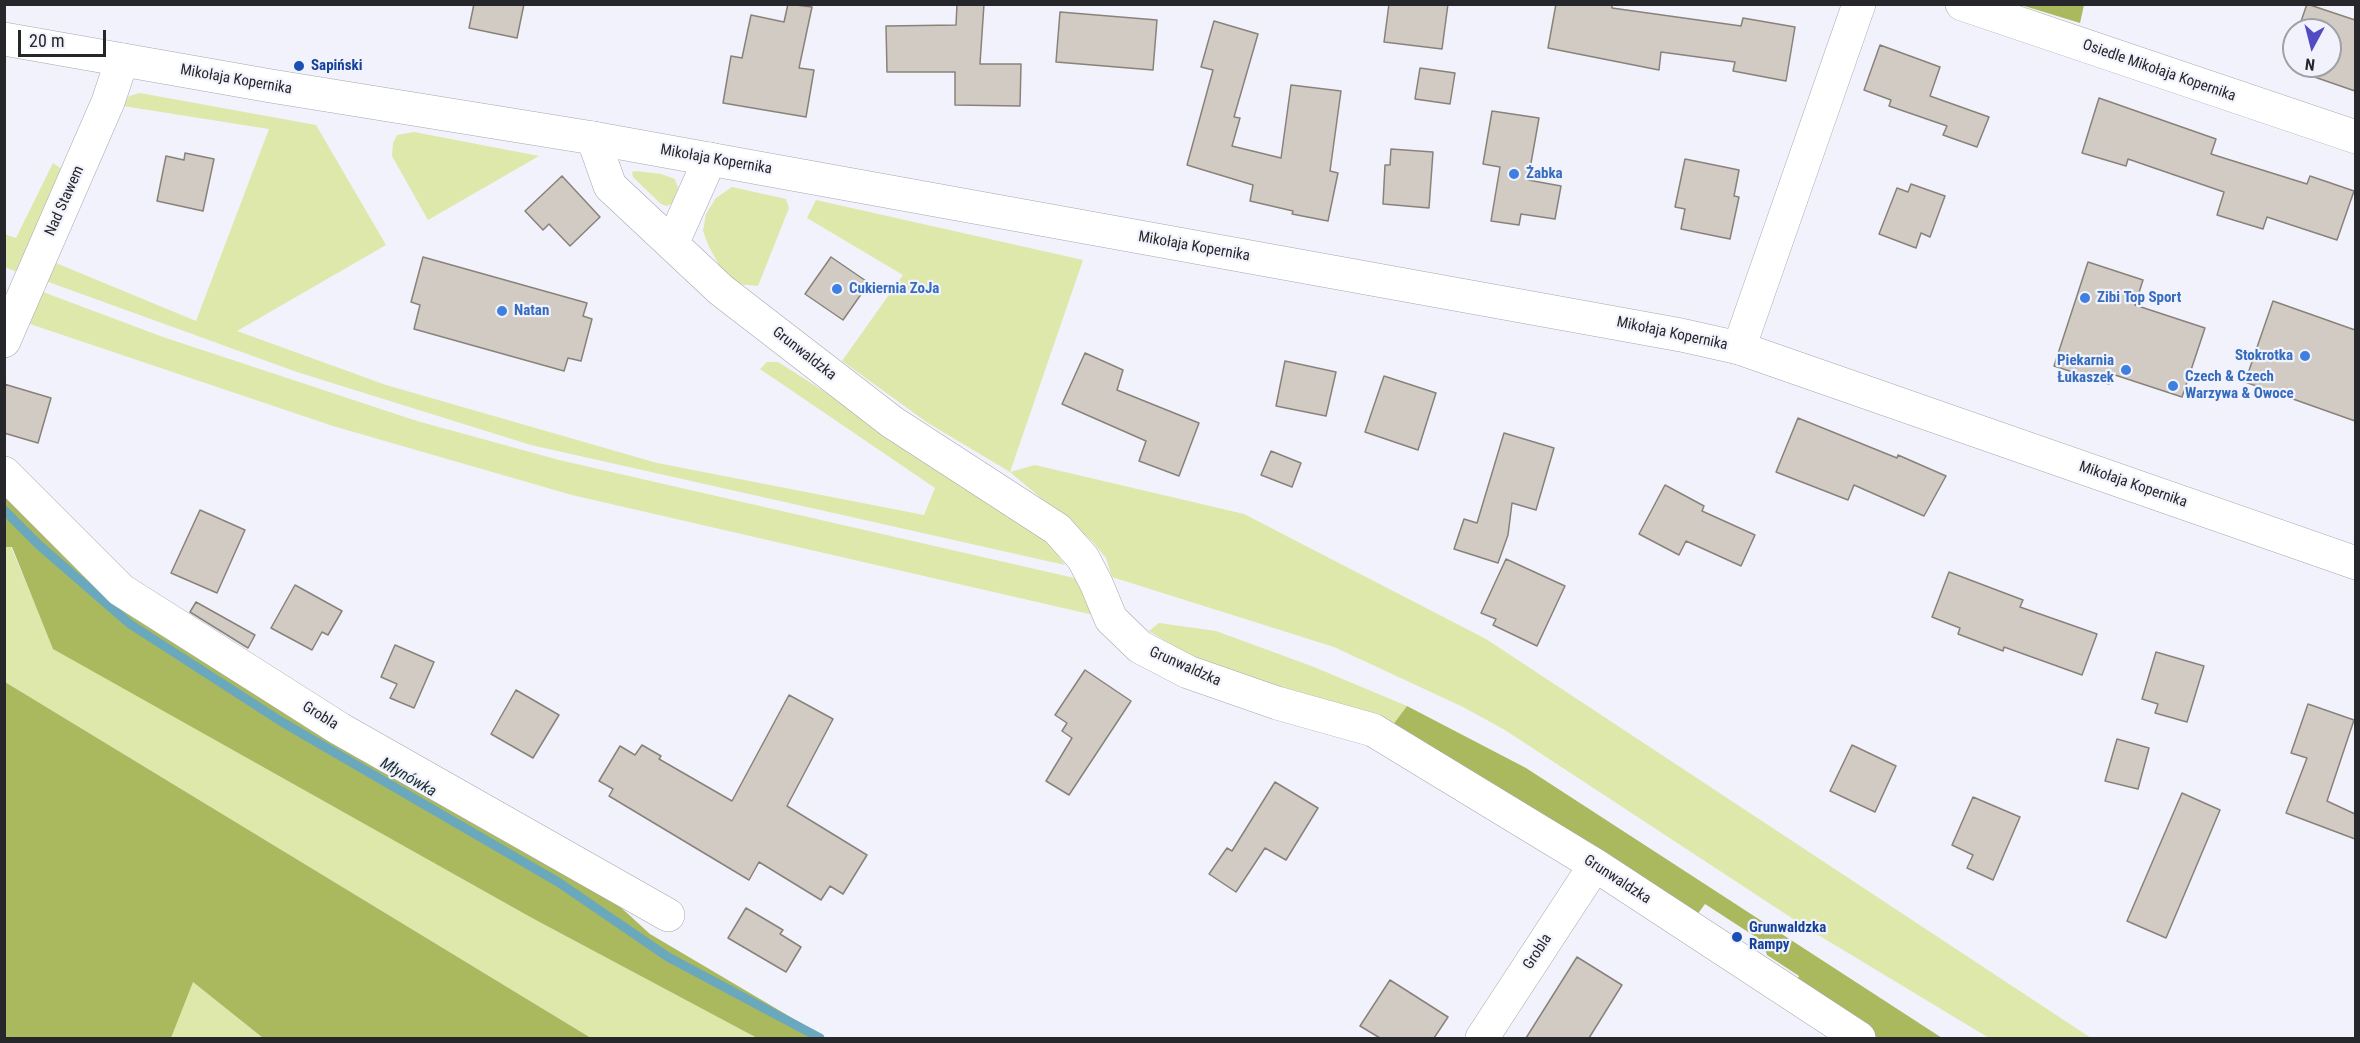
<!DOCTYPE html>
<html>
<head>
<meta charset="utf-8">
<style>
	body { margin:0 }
	#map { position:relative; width:2360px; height:1043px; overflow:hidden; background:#f1f2fb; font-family:"Roboto Condensed",sans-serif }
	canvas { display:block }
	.frame { position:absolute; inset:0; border:6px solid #26272a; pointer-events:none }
	.north { position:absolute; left:2282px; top:18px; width:60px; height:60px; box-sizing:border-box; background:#f1f2fb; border:2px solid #a0a1a7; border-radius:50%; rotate:187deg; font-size:16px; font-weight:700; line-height:24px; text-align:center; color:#26272a }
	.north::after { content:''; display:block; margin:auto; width:21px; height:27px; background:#514cc3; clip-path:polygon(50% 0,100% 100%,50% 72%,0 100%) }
	.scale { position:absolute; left:18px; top:30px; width:88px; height:27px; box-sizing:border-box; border:3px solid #26272a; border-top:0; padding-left:8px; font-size:18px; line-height:21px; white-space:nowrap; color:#26272a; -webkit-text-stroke:4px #f1f2fb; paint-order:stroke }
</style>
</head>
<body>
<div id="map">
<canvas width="2360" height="1043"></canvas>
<div class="frame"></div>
<div class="north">N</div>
<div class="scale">20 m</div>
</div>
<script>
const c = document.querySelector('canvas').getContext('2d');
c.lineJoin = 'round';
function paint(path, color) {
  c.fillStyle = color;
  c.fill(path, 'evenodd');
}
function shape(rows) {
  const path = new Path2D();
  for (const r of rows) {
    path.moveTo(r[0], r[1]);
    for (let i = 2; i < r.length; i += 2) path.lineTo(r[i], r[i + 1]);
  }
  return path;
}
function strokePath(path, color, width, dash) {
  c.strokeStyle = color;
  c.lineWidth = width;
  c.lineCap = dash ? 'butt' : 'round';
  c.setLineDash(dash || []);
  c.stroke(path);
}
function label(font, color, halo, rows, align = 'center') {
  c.font = font + ' "Roboto Condensed",sans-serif';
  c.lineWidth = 4.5;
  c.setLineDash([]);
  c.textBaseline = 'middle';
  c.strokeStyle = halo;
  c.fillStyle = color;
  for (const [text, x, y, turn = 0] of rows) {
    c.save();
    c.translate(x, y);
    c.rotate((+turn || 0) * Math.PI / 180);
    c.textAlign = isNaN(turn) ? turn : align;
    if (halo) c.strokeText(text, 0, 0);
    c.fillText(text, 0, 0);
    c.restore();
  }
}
paint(shape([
	[140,93,316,125,386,245,237,331,386,385,657,463,924,515,935,488,760,369,767,362,778,362,1037,527,1065,565,531,445,297,372,43,280,51,261,196,321,269,129,123,106,129,96],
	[414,132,539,156,428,220,392,156,393,143,397,135],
	[53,163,66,172,22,274,5,267,4,234,16,238],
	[636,171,661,174,675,179,678,188,672,203,667,206,661,204,633,177,632,172],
	[732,187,786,199,789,208,758,286,737,284,722,270,709,247,703,231,706,214,716,198],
	[816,200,1083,260,1010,472,1035,465,1244,514,1486,639,2091,1038,1989,1038,1810,930,1505,730,1463,707,1334,647,1112,577,1106,558,1092,541,1010,472,928,423,842,361,903,275,807,218],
	[43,292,163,337,417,421,559,460,1096,583,1111,619,572,495,333,426,30,324],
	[4,547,11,547,54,649,532,918,757,1038,591,1038,5,682],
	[1159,623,1216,631,1314,667,1407,706,1392,726,1227,671,1185,653,1149,631],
	[192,981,263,1038,171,1038]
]), '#dde8aa');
paint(shape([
	[2021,5,2084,4,2084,5,2080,23],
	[4,487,112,588,604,892,650,934,826,1038,757,1038,532,918,53,649,12,547,5,547],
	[4,682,5,682,591,1038,263,1038,193,982,171,1038,5,1038],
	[1407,706,1526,768,1942,1038,1877,1038,1795,985,1799,976,1767,955,1762,941,1705,904,1694,919,1392,726]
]), '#aab95e');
strokePath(shape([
	[4,510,39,545,130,624,282,722,558,882,668,957,820,1038]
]), '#69a8bd', 9);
const building = shape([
	[474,4,524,4,517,38,469,28,474,4],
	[788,4,812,7,799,68,814,70,806,117,723,103,731,56,742,58,751,15,784,22,788,4],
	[957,4,984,4,980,64,1021,64,1020,106,955,105,955,72,887,72,886,26,956,25,957,4],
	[1389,4,1448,4,1442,49,1384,42,1389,4],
	[1556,4,1612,4,1612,8,1741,26,1743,18,1795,27,1786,81,1733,71,1735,62,1661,52,1659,70,1548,48,1556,4],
	[2307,4,2355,20,2355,91,2300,72,2303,66,2330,66,2330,30,2298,30,2307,4],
	[1060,12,1157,20,1153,70,1056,62,1060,12],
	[1214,21,1258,34,1234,117,1240,118,1232,146,1281,158,1291,85,1341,91,1330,171,1338,173,1328,221,1292,214,1293,211,1250,201,1253,185,1187,165,1213,70,1201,67,1214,21],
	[1880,45,1940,67,1930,96,1989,117,1977,147,1943,135,1947,126,1889,106,1891,100,1864,90,1880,45],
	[1420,68,1455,73,1450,104,1415,99,1420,68],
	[2099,98,2216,139,2211,154,2307,184,2310,176,2354,191,2337,240,2267,217,2263,229,2217,215,2224,192,2128,159,2126,166,2082,153,2099,98],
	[1492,111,1539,118,1528,180,1561,186,1555,219,1521,214,1519,225,1491,221,1500,167,1483,164,1492,111],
	[1391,149,1433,152,1429,208,1383,204,1385,165,1390,165,1391,149],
	[185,153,214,159,203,211,157,201,166,156,184,160,185,153],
	[1685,159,1739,170,1734,196,1739,197,1730,239,1681,229,1685,209,1675,207,1685,159],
	[562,176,600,217,570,246,549,224,543,230,525,211,562,176],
	[1911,184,1945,196,1930,237,1921,233,1916,248,1879,234,1897,188,1908,192,1911,184],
	[423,257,587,303,583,316,592,319,581,361,568,358,564,371,414,329,420,305,411,302,423,257],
	[831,257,869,283,843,320,805,294,831,257],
	[2088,262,2143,280,2135,305,2205,328,2182,397,2112,374,2109,384,2054,366,2088,262],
	[2273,301,2355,330,2355,421,2245,382,2273,301],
	[1085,353,1123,370,1117,390,1199,423,1179,476,1139,461,1146,441,1062,404,1085,353],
	[1285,361,1336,372,1326,416,1276,406,1285,361],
	[1384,376,1436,393,1418,450,1365,432,1384,376],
	[4,384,51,398,38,443,4,433,4,384],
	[1798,418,1897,458,1898,455,1946,476,1924,516,1854,485,1848,500,1776,472,1798,418],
	[1504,433,1554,448,1536,510,1512,503,1508,535,1498,563,1454,549,1464,519,1477,523,1504,433],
	[1271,451,1301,463,1292,487,1261,475,1271,451],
	[1665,485,1704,506,1702,511,1755,535,1741,566,1686,541,1679,555,1639,534,1665,485],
	[200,510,245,530,217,593,171,573,200,510],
	[1506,559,1565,586,1537,646,1493,625,1496,619,1481,613,1506,559],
	[1949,572,2023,600,2020,607,2097,634,2082,675,2004,647,2003,651,1958,634,1960,628,1932,617,1949,572],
	[295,585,342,611,328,635,322,632,312,650,271,628,295,585],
	[196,602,255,635,248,648,190,612,196,602],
	[395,645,434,662,414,708,390,698,397,684,381,677,395,645],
	[2156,652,2204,666,2187,722,2155,713,2158,704,2142,699,2156,652],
	[1085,670,1131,701,1069,795,1046,781,1072,738,1062,731,1067,723,1055,715,1085,670],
	[516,690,559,715,533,758,491,734,516,690],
	[789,695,833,719,787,806,867,855,843,894,830,886,821,900,759,862,749,880,609,796,613,789,599,781,620,746,635,755,642,745,661,756,659,759,732,801,789,695],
	[2308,704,2354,720,2327,801,2355,814,2355,839,2286,813,2307,758,2291,753,2308,704],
	[2117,739,2149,748,2138,789,2105,781,2117,739],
	[1852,745,1896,766,1875,812,1830,791,1852,745],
	[1275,782,1318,808,1286,860,1265,848,1236,892,1209,874,1227,848,1232,851,1275,782],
	[2182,793,2220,810,2166,938,2127,921,2182,793],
	[1973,797,2020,817,1993,880,1967,868,1973,855,1952,845,1973,797],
	[746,908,783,930,780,934,801,947,786,972,728,938,746,908],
	[1577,957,1622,985,1589,1038,1526,1038,1577,957],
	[1390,980,1448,1017,1434,1038,1380,1038,1360,1026,1390,980]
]);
paint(building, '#d1cbc3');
strokePath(building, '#88827b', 1.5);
const minor = shape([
	[1962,4,2356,137],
	[593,138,610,186,721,290,892,422,1057,529,1083,558,1096,583,1111,619,1140,647,1188,672,1277,703,1373,730,1595,865,1859,1038],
	[672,244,710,159],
	[4,341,108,102,122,60],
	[1739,348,1859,4],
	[4,473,121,590,340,729,668,915],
	[1482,1038,1595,865]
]);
const primary = shape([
	[4,39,271,86,593,138,1681,335,1739,348,2356,563]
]);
strokePath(minor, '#a6a7af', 34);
strokePath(primary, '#a6a7af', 34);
strokePath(minor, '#fff', 33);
strokePath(primary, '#fff', 33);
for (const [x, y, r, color] of [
	[299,66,6,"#1a4fb4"],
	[1514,174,6,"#3f7fe0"],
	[837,289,6,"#3f7fe0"],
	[2085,298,6,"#3f7fe0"],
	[502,311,6,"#3f7fe0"],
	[2305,356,6,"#3f7fe0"],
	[2126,370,6,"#3f7fe0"],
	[2173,386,6,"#3f7fe0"],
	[1737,937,6,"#1a4fb4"]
]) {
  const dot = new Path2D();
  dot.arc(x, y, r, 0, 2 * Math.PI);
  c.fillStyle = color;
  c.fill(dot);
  strokePath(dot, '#f1f2fb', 2);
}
label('bold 15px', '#164399', '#f1f2fb', [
	["Sapiński",311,66],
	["Grunwaldzka",1749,928],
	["Rampy",1749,945]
], 'left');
label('15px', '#26272a', '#f1f2fb', [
	["Osiedle Mikołaja Kopernika",2159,71,19],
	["Mikołaja Kopernika",236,80,10],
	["Mikołaja Kopernika",716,160,10],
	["Nad Stawem",65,201,-66],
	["Mikołaja Kopernika",1194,247,10],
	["Mikołaja Kopernika",1672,334,12],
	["Grunwaldzka",804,354,38],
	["Mikołaja Kopernika",2133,485,19],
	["Grunwaldzka",1185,667,24],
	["Grobla",320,716,32],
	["Grunwaldzka",1617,880,33],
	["Grobla",1538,952,-57]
]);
label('bold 15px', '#366cbe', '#f1f2fb', [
	["Żabka",1526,174],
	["Cukiernia ZoJa",849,289],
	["Zibi Top Sport",2097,298],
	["Natan",514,311],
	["Stokrotka",2293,356,"right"],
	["Piekarnia",2114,361,"right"],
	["Łukaszek",2114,378,"right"],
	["Czech & Czech",2185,377],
	["Warzywa & Owoce",2185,394]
], 'left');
label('italic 16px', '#1a2f35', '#f1f2fb', [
	["Młynówka",408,778,30]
]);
</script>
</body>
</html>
